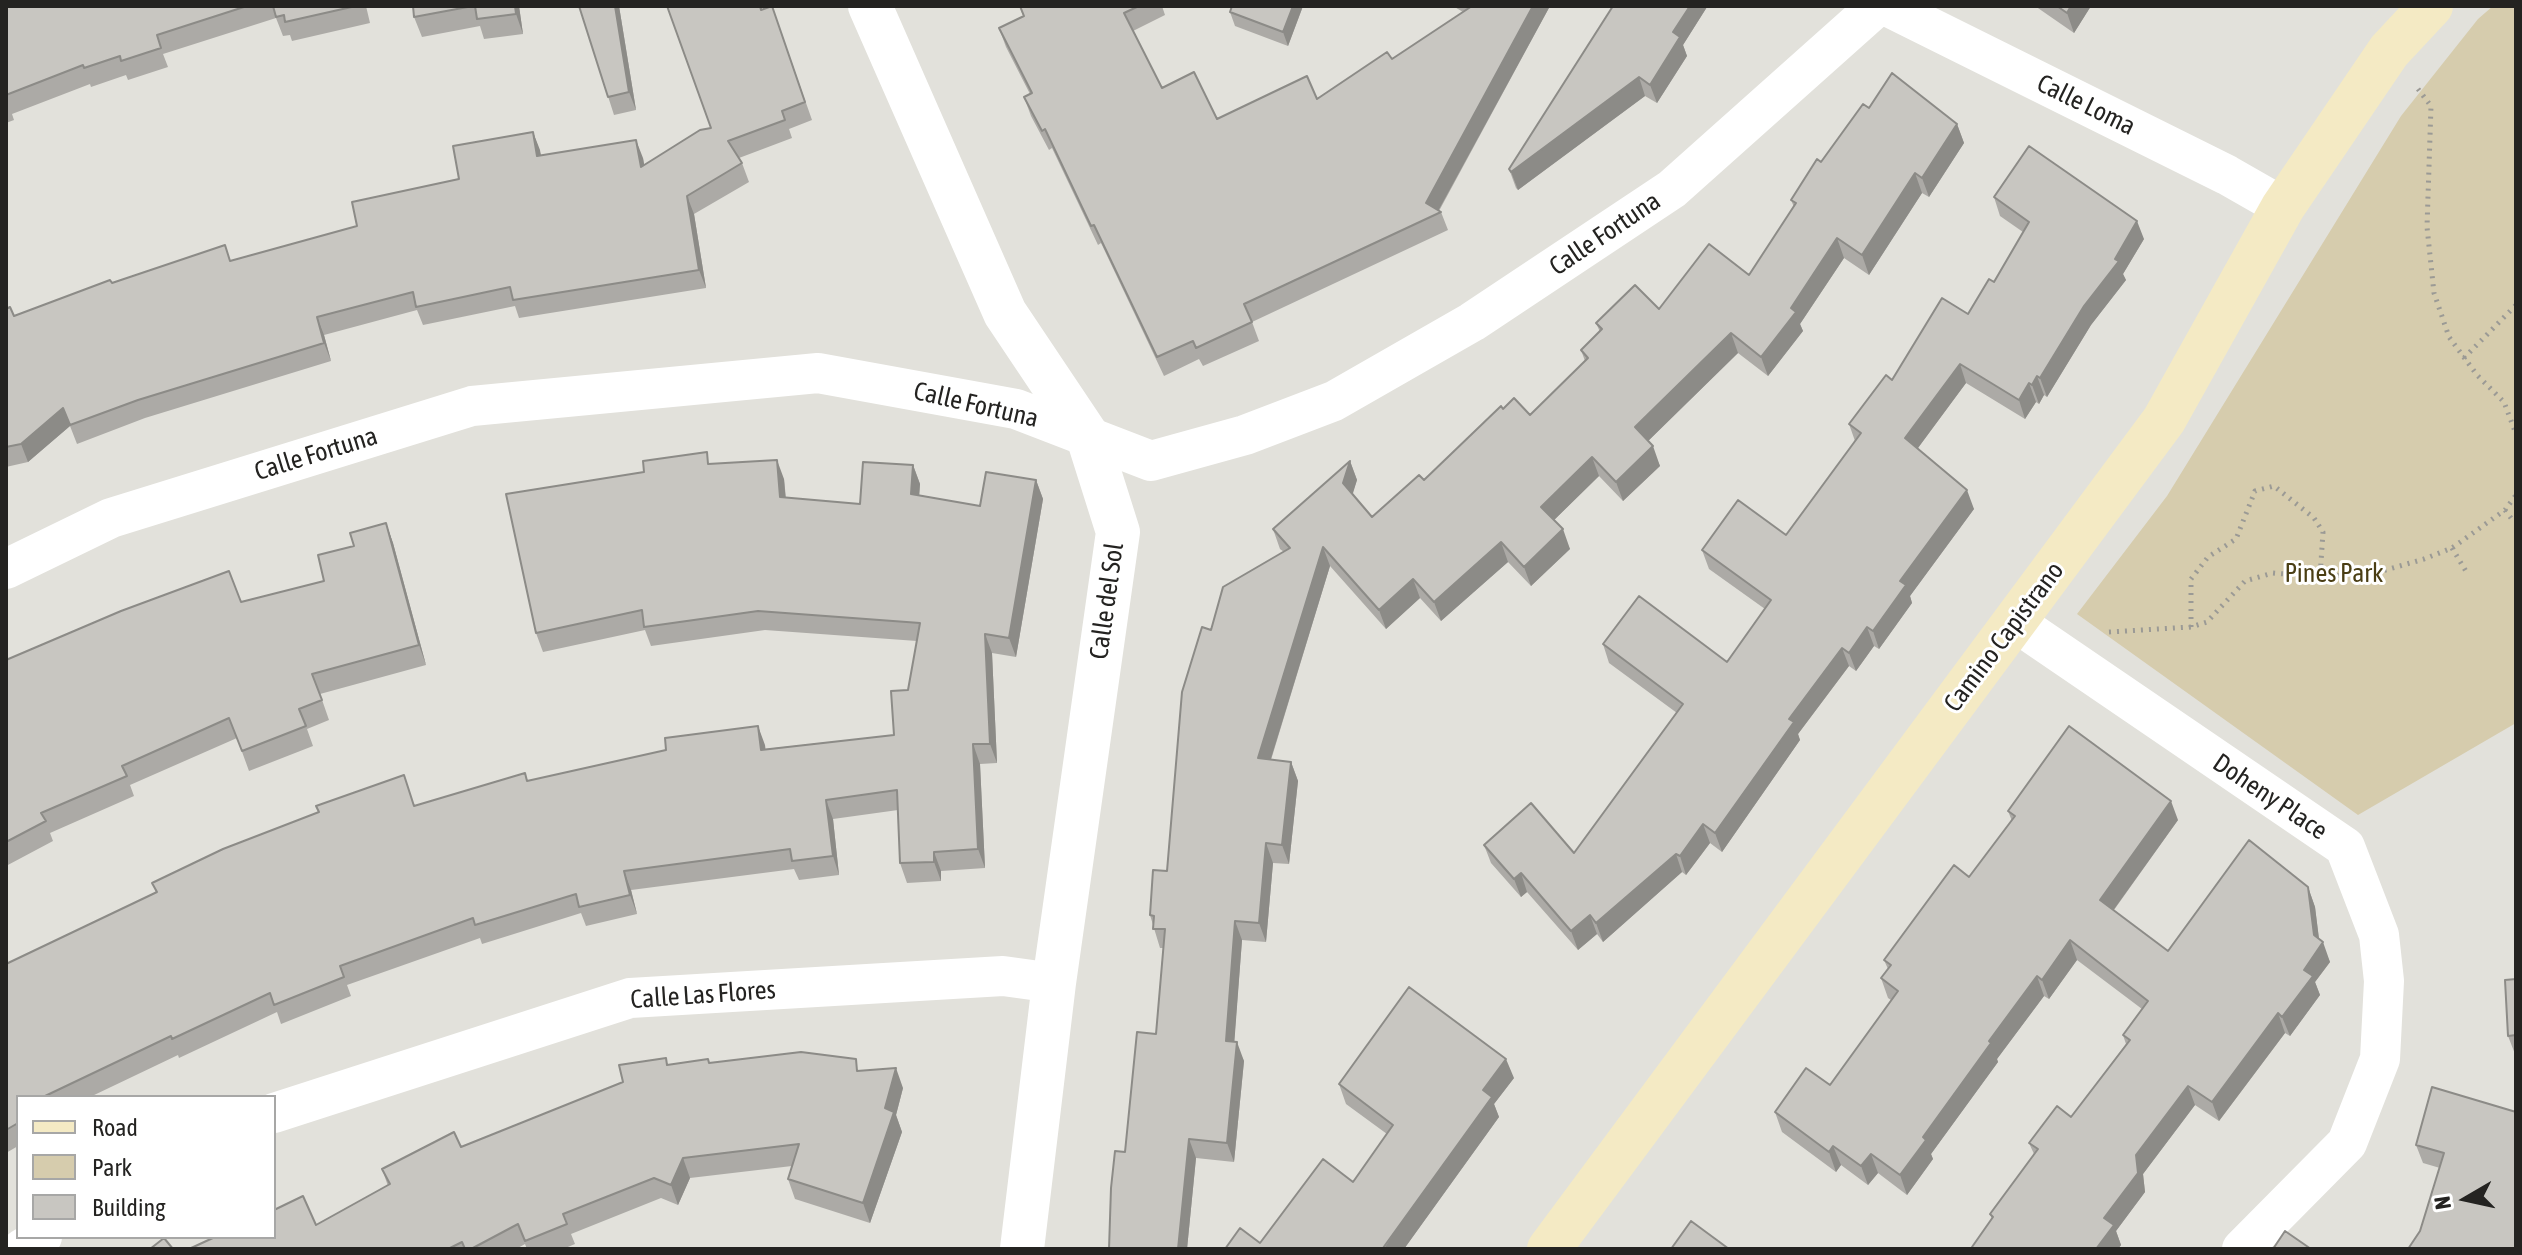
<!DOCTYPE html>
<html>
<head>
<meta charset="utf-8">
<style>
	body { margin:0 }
	#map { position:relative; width:2522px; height:1255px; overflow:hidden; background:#e2e1db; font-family:"Asap Condensed",sans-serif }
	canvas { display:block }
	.frame { position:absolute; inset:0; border:8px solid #242321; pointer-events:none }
	.legend { position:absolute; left:16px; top:1095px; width:260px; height:144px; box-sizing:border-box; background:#fff; border:2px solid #a7a7a6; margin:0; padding:10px 14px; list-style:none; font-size:24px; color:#242321 }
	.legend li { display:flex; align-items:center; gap:16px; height:40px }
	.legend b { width:40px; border:2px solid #a7a7a6 }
	.north { position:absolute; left:2426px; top:1159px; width:80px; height:80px; -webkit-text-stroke:6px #fff; paint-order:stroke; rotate:261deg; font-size:22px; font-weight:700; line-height:32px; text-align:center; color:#242321 }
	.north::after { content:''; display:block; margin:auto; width:28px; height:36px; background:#242321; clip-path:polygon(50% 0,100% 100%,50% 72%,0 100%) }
</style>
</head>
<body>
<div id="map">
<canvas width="2522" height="1255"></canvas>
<div class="frame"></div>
<ul class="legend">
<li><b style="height:10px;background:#f4eac4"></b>Road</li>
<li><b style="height:22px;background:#d6ccad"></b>Park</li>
<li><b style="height:22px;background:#c8c6c1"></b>Building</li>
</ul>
<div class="north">N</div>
</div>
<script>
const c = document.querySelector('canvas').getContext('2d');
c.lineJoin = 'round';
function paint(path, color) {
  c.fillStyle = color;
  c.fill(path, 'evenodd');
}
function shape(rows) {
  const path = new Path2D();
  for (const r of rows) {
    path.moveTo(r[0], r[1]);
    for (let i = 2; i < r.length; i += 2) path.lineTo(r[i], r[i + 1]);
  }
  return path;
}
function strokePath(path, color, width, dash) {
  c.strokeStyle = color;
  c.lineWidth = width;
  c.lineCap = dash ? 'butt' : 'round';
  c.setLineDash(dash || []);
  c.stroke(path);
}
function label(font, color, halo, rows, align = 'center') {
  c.font = font + ' "Asap Condensed",sans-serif';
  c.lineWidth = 6;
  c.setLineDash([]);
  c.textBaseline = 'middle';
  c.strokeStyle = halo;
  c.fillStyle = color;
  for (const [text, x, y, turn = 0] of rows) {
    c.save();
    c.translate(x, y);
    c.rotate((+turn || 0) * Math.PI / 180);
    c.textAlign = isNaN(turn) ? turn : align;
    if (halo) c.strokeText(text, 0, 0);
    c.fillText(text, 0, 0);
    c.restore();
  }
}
paint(shape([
	[2493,6,2516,6,2516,723,2358,815,2077,614,2167,496,2401,116,2478,19]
]), '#d6ccad');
strokePath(shape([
	[2418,89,2431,106,2427,227,2434,293,2449,337,2477,375,2504,402,2516,434],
	[2464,358,2516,305],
	[2505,510,2514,522],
	[2452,548,2467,573],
	[2191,627,2191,579,2208,557,2236,539,2255,491,2274,486,2314,518,2323,532,2320,577],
	[2109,632,2191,627,2207,622,2245,581,2273,573,2320,577,2379,572,2424,559,2452,548,2505,510,2516,495]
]), '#9b9a95', 5, [2, 6]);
strokePath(shape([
	[1887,6,2227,175,2283,207],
	[6,569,111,518,472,406,818,373,1016,409,1151,461,1245,435,1334,401,1472,322,1672,189,1877,6],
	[2015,622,2345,847,2379,935,2384,981,2380,1059,2347,1143,2242,1249],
	[274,1113,630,998,1003,976,1054,983],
	[22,1249,42,1237]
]), '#fff', 40);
strokePath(shape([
	[870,6,1005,313,1088,437,1118,532,1054,983,1022,1249]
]), '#fff', 44);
strokePath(shape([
	[1549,1249,2164,420,2283,207,2389,51,2431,6]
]), '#f4eac4', 44);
paint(shape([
	[6,6,366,6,370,23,292,41,290,35,283,36,276,18,163,54,168,67,128,80,126,75,91,87,90,84,12,114,14,120,6,123],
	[413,6,519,6,523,34,484,39,480,26,422,37,414,17],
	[579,6,619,6,636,110,614,115],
	[667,6,761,6,762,10,772,6,812,120,789,129,792,138,739,158,742,163,749,182,694,214,706,288,519,318,515,306,423,325,417,310,324,335,331,361,145,418,77,444,70,426,28,462,6,467,6,309,14,316,112,283,230,261,357,226,459,179,533,132,541,155,643,158,644,165,711,128],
	[1019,6,1162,6,1165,15,1133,31,1162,88,1217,119,1317,99,1392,59,1463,12,1453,6,1550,6,1439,211,1441,212,1448,230,1252,322,1259,341,1203,366,1199,359,1164,376,1101,243,1098,245,1052,148,1049,150,1031,116,1024,97,1030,94,1006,47,999,28,1023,16],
	[1232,6,1303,6,1288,46,1235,26,1230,12],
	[2035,6,2091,6,2074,33],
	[1707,7,1683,45,1687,56,1657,103,1645,96,1518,190,1516,188,1509,169],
	[1869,108,1957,124,1964,143,1929,197,1922,193,1869,275,1844,258,1800,324,1803,331,1768,376,1738,353,1648,441,1660,466,1623,501,1599,476,1554,520,1570,549,1531,586,1508,562,1441,621,1420,598,1386,629,1330,566,1271,760,1291,762,1298,781,1289,864,1273,863,1266,942,1242,940,1234,1042,1244,1061,1234,1162,1196,1158,1187,1249,1109,1249,1125,1152,1156,1034,1163,948,1160,948,1150,915,1167,871,1211,630,1284,552,1280,549,1273,529,1350,461,1357,480,1352,494,1372,517,1424,480,1503,409,1530,415,1585,361,1581,350,1600,332,1596,323,1659,309,1749,275,1794,207,1791,200,1821,162],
	[1994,197,2144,239,2123,274,2126,280,2091,325,2047,397,2044,395,2039,404,2036,402,2025,419,1966,383,1918,448,1974,509,1910,596,1912,603,1879,649,1874,646,1856,671,1849,666,1798,734,1800,740,1722,852,1710,843,1686,875,1682,872,1603,942,1597,934,1578,950,1527,892,1521,897,1491,863,1484,845,1574,853,1677,713,1609,663,1603,644,1727,662,1765,609,1709,569,1702,550,1786,535,1855,441,1849,424,1892,380,1968,314,1994,282,2023,232,2000,216],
	[711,464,784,479,786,498,860,504,913,465,920,484,919,495,980,506,1036,480,1043,499,1016,657,992,653,997,763,980,764,985,868,941,871,941,881,907,883,900,863,898,810,833,819,839,875,799,880,794,869,631,890,637,914,586,926,581,913,482,944,480,938,347,985,351,996,281,1024,277,1012,179,1058,178,1055,90,1097,18,1097,18,1146,6,1153,6,964,156,892,152,883,415,806,666,750,758,726,765,749,894,735,908,690,917,641,765,630,651,646,645,630,543,652,536,633],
	[386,523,393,543,426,665,320,694,329,720,307,729,313,746,249,771,237,738,130,785,134,796,50,833,53,841,6,866,6,660,324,581,354,546],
	[2008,811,2178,820,2114,910,2168,951,2308,887,2315,907,2319,939,2330,962,2315,982,2320,995,2290,1036,2285,1033,2219,1121,2195,1105,2143,1174,2145,1192,2116,1231,2121,1245,2118,1249,1972,1249,1972,1247,1992,1219,1990,1214,2034,1154,2029,1143,2071,1117,2126,1044,2123,1035,2142,1009,2077,960,2049,999,2044,996,1997,1059,1998,1062,1931,1154,1933,1159,1907,1195,1878,1173,1868,1185,1841,1165,1836,1172,1782,1132,1775,1112,1830,1085,1891,1000,1888,998,1881,978,1888,969,1884,960,1969,877,2012,821],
	[2516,979,2516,1054,2515,1054,2508,1036],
	[710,1063,861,1071,903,1088,896,1115,902,1132,870,1223,795,1199,788,1179,792,1166,690,1178,678,1205,661,1198,571,1234,575,1244,563,1249,527,1249,525,1244,516,1249,189,1249,316,1225,388,1186,382,1169,461,1147,669,1064],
	[1514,1078,1494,1104,1499,1117,1404,1249,1225,1249,1260,1243,1353,1182,1387,1134,1346,1104,1339,1084],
	[2516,1112,2420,1231,2440,1168,2423,1163,2416,1145]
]), '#acaaa6');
paint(shape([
	[515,6,519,6,523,34,516,14],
	[615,6,619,6,636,110,629,92],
	[1293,6,1303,6,1288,46,1283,32],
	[1533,6,1550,6,1437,213,1426,203],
	[1690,6,1707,6,1707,7,1683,45,1687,56,1657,103,1650,85,1673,32],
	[2071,6,2091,6,2074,33,2067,13],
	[1639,77,1645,96,1518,190,1511,172],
	[1957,124,1964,143,1929,197,1922,178],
	[533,132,540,150,544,174,537,156],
	[636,140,643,158,648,186,641,167],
	[1915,173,1922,193,1869,275,1862,255],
	[687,196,694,214,706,288,699,270],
	[2137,221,2144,239,2123,274,2126,280,2091,325,2047,397,2040,378],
	[1837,238,1844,258,1800,324,1803,331,1768,376,1761,357,1791,308],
	[317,317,324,335,331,361,324,343],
	[1731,333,1738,353,1642,447,1635,427],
	[1960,364,1966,383,1912,456,1905,438],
	[2037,376,2044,395,2039,404,2032,385],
	[2029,383,2036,402,2025,419,2019,400],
	[63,408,70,426,28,462,21,444],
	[1653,446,1660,466,1623,501,1616,482],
	[1592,457,1599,476,1548,526,1541,507],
	[777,460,784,479,787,516,780,497],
	[1350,461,1357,480,1350,503,1343,483],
	[913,465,920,484,918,513,911,494],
	[1036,480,1043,499,1016,657,1009,638],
	[1967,490,1974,509,1910,596,1912,603,1879,649,1873,631,1900,581],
	[386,523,393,543,426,665,419,645],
	[1563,529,1570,549,1531,586,1524,567],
	[1501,542,1508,562,1441,621,1434,602],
	[1323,547,1330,566,1265,778,1258,758],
	[1413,579,1420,598,1386,629,1379,610],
	[1867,627,1874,646,1856,671,1849,653],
	[985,634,992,653,997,763,990,744],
	[1842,648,1849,666,1798,734,1800,740,1722,852,1715,833,1789,719],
	[758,726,765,745,768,769,761,750],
	[973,744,980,764,985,868,978,849],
	[1291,762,1298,781,1289,864,1282,845],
	[826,800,833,819,839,875,833,856],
	[2171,801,2178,820,2107,919,2100,900],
	[1703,824,1710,843,1686,875,1680,856],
	[1266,843,1273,863,1266,942,1259,923],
	[934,852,941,871,941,881,934,862],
	[1676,854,1682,872,1603,942,1596,923],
	[624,871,631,890,637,914,630,895],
	[1521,873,1527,892,1521,897,1514,879],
	[2308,887,2315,907,2320,947,2323,942,2330,962,2315,982,2320,995,2290,1036,2282,1017,2304,970,2314,935],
	[1590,915,1597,934,1578,950,1571,931],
	[1235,921,1242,940,1233,1060,1226,1041],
	[2070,940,2077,960,2049,999,2042,980],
	[2037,976,2044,996,1997,1059,1998,1062,1931,1154,1933,1159,1907,1195,1900,1175,1923,1137,1989,1041],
	[2278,1013,2285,1033,2219,1121,2212,1102],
	[1237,1042,1244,1061,1234,1162,1227,1143],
	[1506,1059,1514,1078,1494,1104,1499,1117,1404,1249,1384,1249,1483,1090],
	[896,1068,903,1088,896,1115,902,1132,870,1223,863,1203,885,1108],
	[2188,1086,2195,1105,2143,1174,2145,1192,2116,1231,2121,1245,2118,1249,2096,1249,2104,1218,2136,1155],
	[1189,1139,1196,1158,1187,1249,1178,1249],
	[1833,1146,1841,1165,1836,1172,1829,1152],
	[1871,1154,1878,1173,1868,1185,1861,1166],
	[683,1158,690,1178,678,1205,671,1185]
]), '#8c8b87');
const building = shape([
	[6,6,247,6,157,35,161,48,121,61,120,56,84,68,83,65,6,95,6,6],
	[273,6,356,6,285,22,284,15,276,17,273,6],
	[413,6,473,6,414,17,413,6],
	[475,6,515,6,516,14,477,19,475,6],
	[579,6,615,6,629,92,608,97,579,6],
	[667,6,760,6,761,10,772,6,805,102,782,111,785,120,728,141,742,163,687,196,699,270,513,300,510,287,416,307,413,292,317,317,324,343,138,400,70,425,63,408,21,444,6,447,6,309,10,307,14,316,110,280,112,283,225,245,230,261,357,226,352,202,459,179,453,146,533,132,537,156,636,140,641,167,700,130,711,128,667,6],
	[1020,6,1139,6,1124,13,1162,88,1194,72,1217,119,1307,76,1317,99,1387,52,1392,59,1472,6,1533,6,1426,203,1441,212,1244,304,1252,322,1196,348,1193,341,1157,357,1094,225,1091,226,1045,129,1042,131,1024,97,1032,93,999,28,1024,16,1020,6],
	[1232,6,1293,6,1283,32,1230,12,1232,6],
	[1613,6,1690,6,1673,32,1680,37,1650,85,1639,77,1511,172,1509,169,1613,6],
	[2057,6,2071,6,2067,13,2057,6],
	[1892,73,1957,124,1922,178,1915,173,1862,255,1837,238,1791,308,1796,312,1761,357,1731,333,1635,427,1653,446,1616,482,1592,457,1541,507,1563,529,1524,567,1501,542,1434,602,1413,579,1379,610,1323,547,1258,758,1291,762,1282,845,1266,843,1259,923,1235,921,1226,1041,1237,1042,1227,1143,1189,1139,1178,1249,1109,1249,1111,1188,1115,1151,1125,1152,1137,1032,1156,1034,1165,929,1153,929,1154,916,1150,915,1153,870,1167,871,1182,692,1202,627,1211,630,1223,587,1290,548,1273,529,1350,461,1343,483,1372,517,1419,475,1424,480,1501,406,1503,409,1514,398,1530,415,1588,358,1581,350,1602,329,1596,323,1635,285,1659,309,1709,244,1749,275,1796,203,1791,200,1817,159,1821,162,1863,104,1869,108,1892,73],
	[2029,146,2137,221,2115,259,2119,261,2084,306,2040,378,2037,376,2032,385,2029,383,2019,400,1960,364,1905,438,1967,490,1900,581,1906,585,1873,631,1867,627,1849,653,1842,648,1789,719,1794,722,1715,833,1703,824,1680,856,1676,854,1596,923,1590,915,1571,931,1521,873,1514,879,1484,845,1531,803,1574,853,1683,704,1603,644,1639,596,1727,662,1771,600,1702,550,1738,500,1786,535,1861,433,1849,424,1886,375,1892,380,1942,298,1968,314,1989,279,1994,282,2029,222,1994,197,2029,146],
	[707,452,708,464,777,460,780,497,860,504,863,462,913,465,911,494,980,506,986,472,1036,480,1009,638,985,634,990,744,973,744,978,849,934,852,934,862,900,863,897,790,826,800,833,856,792,861,790,849,624,871,630,895,579,907,576,894,475,925,473,918,340,966,344,977,274,1005,270,993,172,1039,171,1036,43,1097,18,1097,18,1123,6,1130,6,964,157,892,152,883,223,849,319,812,316,806,404,775,414,806,525,773,527,781,666,750,665,738,758,726,761,750,894,735,891,691,908,690,920,623,758,611,644,627,642,610,536,633,506,494,644,472,643,461,707,452],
	[386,523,419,645,312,674,322,700,299,709,306,726,242,751,229,718,122,766,127,776,41,813,46,821,6,842,6,660,121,611,229,571,241,602,324,581,318,555,354,546,350,533,386,523],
	[2069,726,2171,801,2100,900,2168,951,2249,840,2308,887,2314,935,2323,942,2304,970,2313,976,2282,1017,2278,1013,2212,1102,2188,1086,2136,1155,2138,1173,2104,1218,2114,1225,2096,1249,1974,1249,1972,1247,1993,1217,1990,1214,2038,1149,2029,1143,2057,1106,2071,1117,2130,1040,2123,1035,2148,1001,2070,940,2042,980,2037,976,1989,1041,1991,1043,1923,1137,1926,1140,1900,1175,1871,1154,1861,1166,1833,1146,1829,1152,1775,1112,1806,1068,1830,1085,1898,991,1881,978,1891,965,1884,960,1954,865,1969,877,2015,816,2008,811,2069,726],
	[2516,979,2516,1035,2508,1036,2505,980,2516,979],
	[1409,987,1506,1059,1483,1090,1492,1097,1383,1248,1384,1249,1225,1249,1240,1228,1260,1243,1323,1159,1353,1182,1393,1125,1339,1084,1409,987],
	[801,1052,856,1059,857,1071,896,1068,885,1108,894,1112,863,1203,788,1179,799,1144,683,1158,671,1185,654,1178,563,1214,567,1224,525,1241,518,1224,471,1249,465,1249,462,1242,448,1249,189,1249,215,1237,274,1237,274,1210,303,1196,316,1225,390,1184,382,1169,454,1132,461,1147,623,1082,619,1065,666,1058,667,1065,708,1059,709,1063,801,1052],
	[2432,1087,2516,1112,2516,1249,2408,1249,2420,1231,2444,1153,2416,1145,2432,1087],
	[1691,1221,1729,1249,1671,1249,1691,1221],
	[2285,1231,2311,1249,2273,1249,2285,1231],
	[164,1238,173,1249,150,1249,164,1238]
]);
paint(building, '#c8c6c1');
strokePath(building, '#8c8b87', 2);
label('26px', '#242321', '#fff', [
	["Calle Loma",2086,105,26],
	["Calle Fortuna",1605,234,-34],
	["Calle Fortuna",976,405,13],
	["Calle Fortuna",316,454,-17],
	["Calle del Sol",1107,601,-82],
	["Camino Capistrano",2004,637,-53],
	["Doheny Place",2270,797,34],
	["Calle Las Flores",703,995,-4]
]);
label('26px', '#4a3e14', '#fff', [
	["Pines Park",2334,574]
]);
</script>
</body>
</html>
